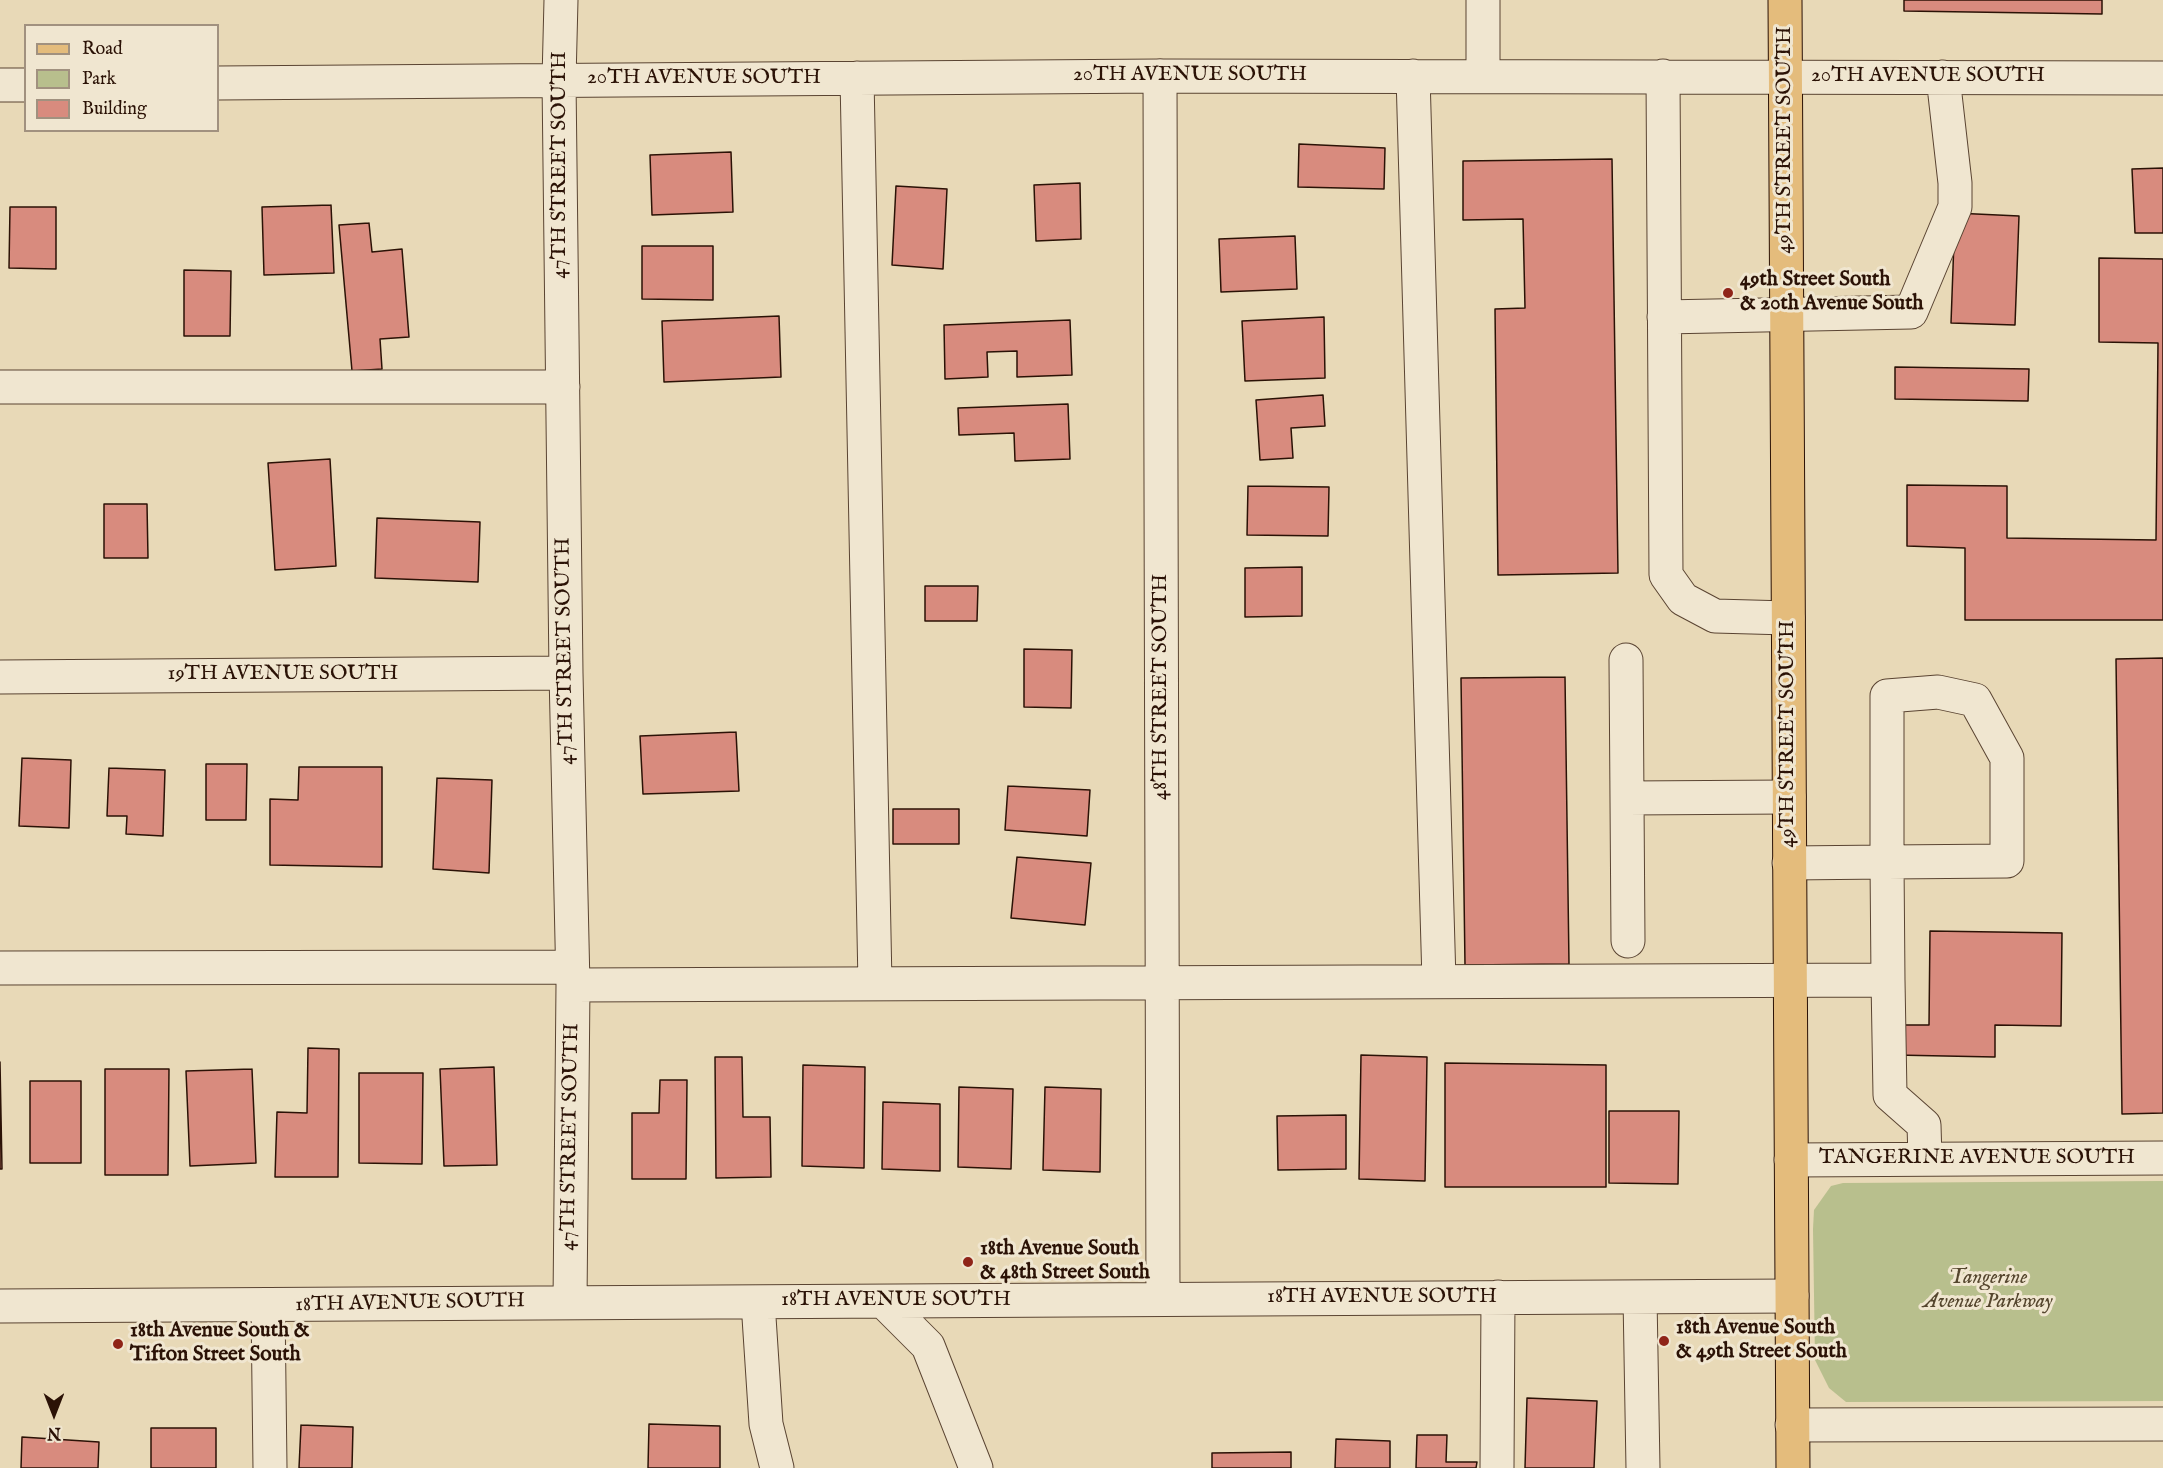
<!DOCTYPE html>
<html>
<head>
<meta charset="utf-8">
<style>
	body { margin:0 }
	#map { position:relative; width:2163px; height:1468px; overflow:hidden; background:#e8d9b7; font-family:"IM FELL English",serif }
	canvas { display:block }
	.legend { position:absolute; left:24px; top:24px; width:195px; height:108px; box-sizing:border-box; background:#f0e6d0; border:2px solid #a1917f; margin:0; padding:8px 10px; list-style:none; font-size:18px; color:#2b1206 }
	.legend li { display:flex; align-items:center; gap:12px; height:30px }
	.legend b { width:30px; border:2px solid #a1917f }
	.north { position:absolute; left:24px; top:1384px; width:60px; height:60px; -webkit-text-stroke:4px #f0e6d0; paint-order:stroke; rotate:180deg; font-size:16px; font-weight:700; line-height:24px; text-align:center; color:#2b1206 }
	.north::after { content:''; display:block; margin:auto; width:21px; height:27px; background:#2b1206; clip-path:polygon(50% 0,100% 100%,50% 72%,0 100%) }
</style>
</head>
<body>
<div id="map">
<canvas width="2163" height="1468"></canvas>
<ul class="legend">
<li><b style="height:8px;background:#e4bc7c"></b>Road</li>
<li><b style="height:16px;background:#b8bf8d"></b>Park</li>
<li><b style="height:16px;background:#d88b7e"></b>Building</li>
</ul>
<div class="north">N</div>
</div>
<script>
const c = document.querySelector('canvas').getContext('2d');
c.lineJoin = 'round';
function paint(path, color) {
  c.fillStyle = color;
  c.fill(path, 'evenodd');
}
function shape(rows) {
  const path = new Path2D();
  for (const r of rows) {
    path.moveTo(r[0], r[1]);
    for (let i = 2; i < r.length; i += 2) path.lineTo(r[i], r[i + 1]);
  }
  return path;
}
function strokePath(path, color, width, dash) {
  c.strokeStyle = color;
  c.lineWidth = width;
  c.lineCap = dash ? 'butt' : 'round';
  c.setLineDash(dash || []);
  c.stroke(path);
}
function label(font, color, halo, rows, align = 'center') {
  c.font = font + ' "IM FELL English",serif';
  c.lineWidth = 6;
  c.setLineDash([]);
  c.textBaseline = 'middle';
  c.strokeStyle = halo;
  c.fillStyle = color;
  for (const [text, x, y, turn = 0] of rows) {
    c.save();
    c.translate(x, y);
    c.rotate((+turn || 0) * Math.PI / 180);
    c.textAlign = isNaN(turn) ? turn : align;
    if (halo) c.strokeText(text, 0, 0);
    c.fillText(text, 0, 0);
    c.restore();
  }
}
paint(shape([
	[2163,1181,2163,1401,1846,1402,1829,1388,1815,1360,1813,1229,1814,1210,1831,1186,1843,1183]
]), '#b8bf8d');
const building = shape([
	[1904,0,2102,0,2102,14,1904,11,1904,0],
	[1299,144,1385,148,1384,189,1298,187,1299,144],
	[731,152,733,212,652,215,650,155,731,152],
	[1612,159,1618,573,1498,575,1495,309,1525,308,1523,219,1463,220,1463,161,1612,159],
	[2163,168,2163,233,2135,233,2132,169,2163,168],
	[1080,183,1081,239,1036,241,1034,185,1080,183],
	[896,186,947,189,943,269,892,265,896,186],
	[331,205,334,273,264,275,262,207,331,205],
	[10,207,56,207,56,269,9,268,10,207],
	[1955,213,2019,216,2015,325,1951,323,1955,213],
	[369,223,372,252,402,249,409,337,380,339,382,369,352,371,339,225,369,223],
	[1295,236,1297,289,1221,292,1219,239,1295,236],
	[642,246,713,246,713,300,642,299,642,246],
	[2099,258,2163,259,2163,620,1965,620,1965,548,1907,546,1907,485,2007,486,2007,538,2156,540,2158,343,2099,342,2099,258],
	[184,270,231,271,230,336,184,336,184,270],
	[779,316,781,377,664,382,662,321,779,316],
	[1324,317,1325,378,1245,381,1242,321,1324,317],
	[1070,320,1072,375,1017,377,1017,351,987,352,988,377,945,379,944,325,1070,320],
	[1895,367,2029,369,2028,401,1895,399,1895,367],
	[1323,395,1325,426,1291,428,1293,458,1260,460,1256,400,1323,395],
	[1068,404,1070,459,1015,461,1014,433,959,435,958,408,1068,404],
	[330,459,336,566,275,570,268,463,330,459],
	[1248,486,1329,487,1328,536,1247,535,1248,486],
	[104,504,147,504,148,558,104,558,104,504],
	[377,518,480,522,478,582,375,578,377,518],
	[1302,567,1302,616,1245,617,1245,568,1302,567],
	[925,586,978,586,977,621,925,621,925,586],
	[1024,649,1072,650,1071,708,1024,707,1024,649],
	[2163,658,2163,1113,2122,1114,2116,659,2163,658],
	[1565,677,1569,964,1465,965,1461,678,1565,677],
	[736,732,739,791,643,794,640,736,736,732],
	[22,758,71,760,69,828,19,826,22,758],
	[206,764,247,764,246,820,206,820,206,764],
	[299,767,382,767,382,867,270,865,270,799,298,800,299,767],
	[109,768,165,770,163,836,126,834,127,816,107,816,109,768],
	[437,778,492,780,489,873,433,869,437,778],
	[1008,786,1090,790,1087,836,1005,830,1008,786],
	[893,809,959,809,959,844,893,844,893,809],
	[1017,857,1091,863,1085,925,1011,918,1017,857],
	[1930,931,2062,933,2061,1026,1995,1025,1995,1057,1895,1055,1896,1025,1929,1025,1930,931],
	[308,1048,339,1049,338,1177,275,1177,277,1112,307,1113,308,1048],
	[1361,1055,1427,1057,1425,1181,1359,1179,1361,1055],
	[715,1057,742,1057,743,1117,770,1117,771,1177,716,1178,715,1057],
	[0,1062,2,1169,0,1169,0,1062],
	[1445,1063,1606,1065,1606,1187,1445,1187,1445,1063],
	[803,1065,865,1067,864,1168,802,1166,803,1065],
	[494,1067,497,1165,444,1166,440,1069,494,1067],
	[105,1069,169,1069,168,1175,105,1175,105,1069],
	[252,1069,256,1163,190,1166,186,1071,252,1069],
	[359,1073,423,1073,422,1164,359,1163,359,1073],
	[660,1080,687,1080,686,1179,632,1179,632,1113,659,1113,660,1080],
	[30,1081,81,1081,81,1163,30,1163,30,1081],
	[959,1087,1013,1089,1011,1169,958,1167,959,1087],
	[1045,1087,1101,1089,1100,1172,1043,1170,1045,1087],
	[883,1102,940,1104,940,1171,882,1169,883,1102],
	[1609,1111,1679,1111,1678,1184,1609,1183,1609,1111],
	[1346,1115,1346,1169,1278,1170,1277,1116,1346,1115],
	[1527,1398,1597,1401,1594,1468,1525,1468,1527,1398],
	[649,1424,720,1426,720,1468,648,1468,649,1424],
	[301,1425,353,1427,352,1468,299,1468,301,1425],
	[151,1428,216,1428,216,1468,151,1468,151,1428],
	[1417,1435,1447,1435,1446,1462,1477,1462,1476,1468,1416,1468,1417,1435],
	[22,1437,99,1442,98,1468,21,1468,22,1437],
	[1336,1439,1390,1441,1390,1468,1335,1468,1336,1439],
	[1291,1452,1291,1468,1212,1468,1212,1453,1291,1452]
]);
paint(building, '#d88b7e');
strokePath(building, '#2b1206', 1.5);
const minor = shape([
	[561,0,559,80,566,673,573,985,570,1302],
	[1483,0,1483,76],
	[1160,76,1163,1298],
	[1413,76,1439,981],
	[1663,76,1666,575,1683,599,1715,616,1788,618],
	[857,78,875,984],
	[218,83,1160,76,2163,78],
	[0,85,26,85],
	[1664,317,1911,312,1955,207,1955,183,1943,77],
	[0,387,563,387],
	[1626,660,1628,941],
	[0,677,566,673],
	[1627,798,1789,797],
	[1789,863,1887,862,2007,861,2007,758,1975,700,1938,692,1887,696,1887,862,1888,980],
	[0,968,572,967],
	[573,985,1888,980,1890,1095,1924,1125,1925,1159],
	[1791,1160,2163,1158],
	[1640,1297,1643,1468],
	[758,1302,766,1424,777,1468],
	[884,1302,928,1346,976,1468],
	[268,1305,270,1468],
	[0,1306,1792,1296],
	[1792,1425,2163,1424],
	[1497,1468,1498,1297]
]);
const major = shape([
	[1785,0,1793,1468]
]);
strokePath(minor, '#5a4432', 35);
strokePath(major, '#2b1206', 35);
strokePath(minor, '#f0e6d0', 33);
strokePath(major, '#e4bc7c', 33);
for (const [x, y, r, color] of [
	[1728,293,6,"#8f2418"],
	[968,1262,6,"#8f2418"],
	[1664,1341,6,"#8f2418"],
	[118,1344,6,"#8f2418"]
]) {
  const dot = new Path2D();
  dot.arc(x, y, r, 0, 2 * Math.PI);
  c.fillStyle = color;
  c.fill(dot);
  strokePath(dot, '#f0e6d0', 2);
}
label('21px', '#2b1206', '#f0e6d0', [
	["20TH AVENUE SOUTH",1190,76],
	["20TH AVENUE SOUTH",1928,77],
	["20TH AVENUE SOUTH",704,79],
	["49TH STREET SOUTH",1786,140,-90],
	["47TH STREET SOUTH",561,165,-90],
	["47TH STREET SOUTH",566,651,-91],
	["19TH AVENUE SOUTH",283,675],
	["48TH STREET SOUTH",1162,687,-90],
	["49TH STREET SOUTH",1789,734,-90],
	["47TH STREET SOUTH",571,1137,-89],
	["TANGERINE AVENUE SOUTH",1977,1159],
	["18TH AVENUE SOUTH",1382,1298],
	["18TH AVENUE SOUTH",896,1301],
	["18TH AVENUE SOUTH",410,1304,-1]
]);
label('bold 21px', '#2b1206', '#f0e6d0', [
	["49th Street South",1740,281],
	["& 20th Avenue South",1740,305],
	["18th Avenue South",980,1250],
	["& 48th Street South",980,1274],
	["18th Avenue South",1676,1329],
	["& 49th Street South",1676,1353],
	["18th Avenue South &",130,1332],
	["Tifton Street South",130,1356]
], 'left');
label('italic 21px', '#55462e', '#f0e6d0', [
	["Tangerine",1988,1279],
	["Avenue Parkway",1988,1303]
]);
</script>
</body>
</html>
